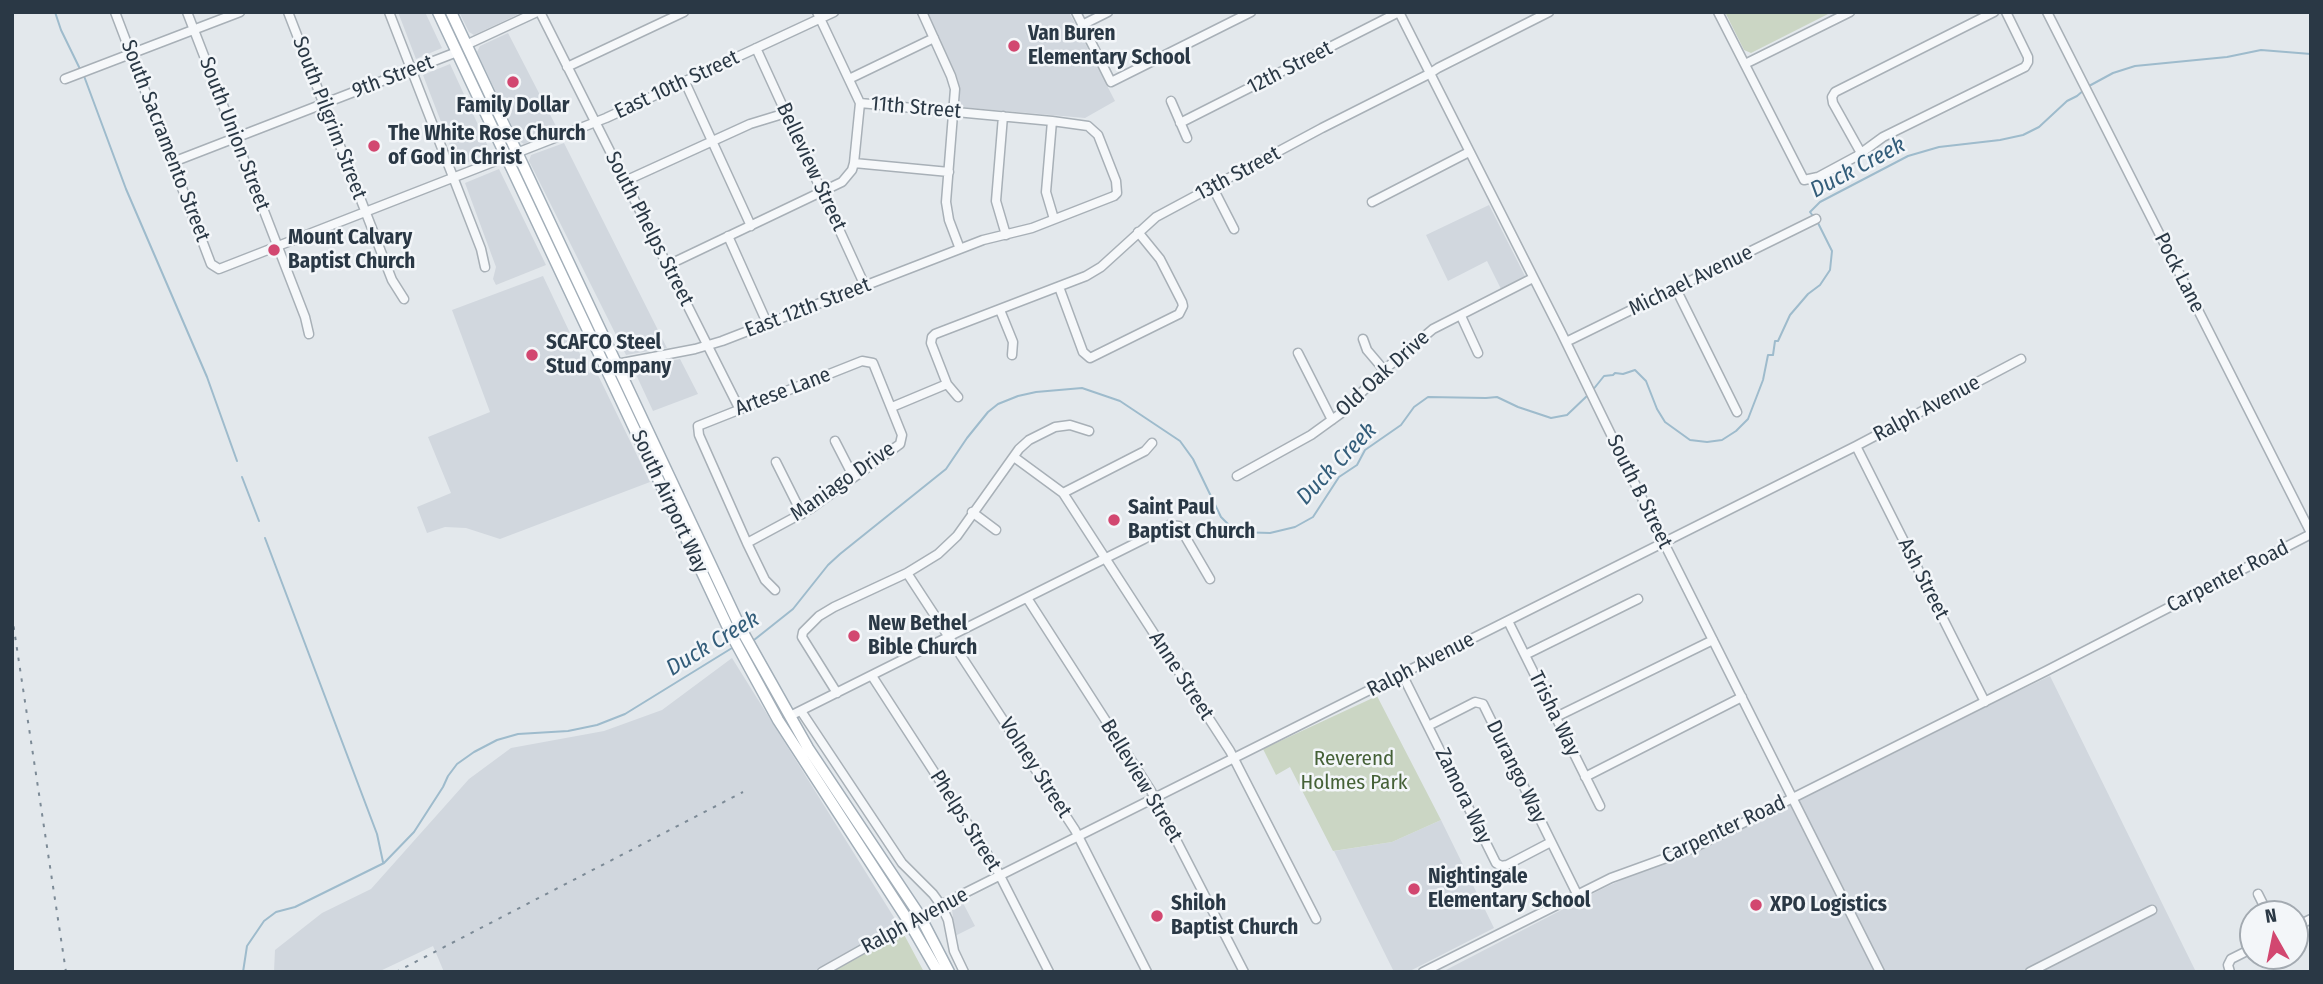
<!DOCTYPE html>
<html>
<head>
<meta charset="utf-8">
<style>
	body { margin:0 }
	#map { position:relative; width:2323px; height:984px; overflow:hidden; background:#e3e8ec; font-family:"Fira Sans Condensed",sans-serif }
	canvas { display:block }
	.frame { position:absolute; inset:0; border:14px solid #2a3845; pointer-events:none }
	.north { position:absolute; left:2239px; top:900px; width:70px; height:70px; box-sizing:border-box; background:#f3f6f9; border:2px solid #a3aab1; border-radius:50%; rotate:351deg; font-size:19px; font-weight:700; line-height:28px; text-align:center; color:#2a3845 }
	.north::after { content:''; display:block; margin:auto; width:24px; height:32px; background:#d24770; clip-path:polygon(50% 0,100% 100%,50% 72%,0 100%) }
</style>
</head>
<body>
<div id="map">
<canvas width="2323" height="984"></canvas>
<div class="frame"></div>
<div class="north">N</div>
</div>
<script>
const c = document.querySelector('canvas').getContext('2d');
c.lineJoin = 'round';
function paint(path, color) {
  c.fillStyle = color;
  c.fill(path, 'evenodd');
}
function shape(rows) {
  const path = new Path2D();
  for (const r of rows) {
    path.moveTo(r[0], r[1]);
    for (let i = 2; i < r.length; i += 2) path.lineTo(r[i], r[i + 1]);
  }
  return path;
}
function strokePath(path, color, width, dash) {
  c.strokeStyle = color;
  c.lineWidth = width;
  c.lineCap = dash ? 'butt' : 'round';
  c.setLineDash(dash || []);
  c.stroke(path);
}
function label(font, color, halo, rows, align = 'center') {
  c.font = font + ' "Fira Sans Condensed",sans-serif';
  c.lineWidth = 5;
  c.setLineDash([]);
  c.textBaseline = 'middle';
  c.strokeStyle = halo;
  c.fillStyle = color;
  for (const [text, x, y, turn = 0] of rows) {
    c.save();
    c.translate(x, y);
    c.rotate((+turn || 0) * Math.PI / 180);
    c.textAlign = isNaN(turn) ? turn : align;
    if (halo) c.strokeText(text, 0, 0);
    c.fillText(text, 0, 0);
    c.restore();
  }
}
paint(shape([
	[398,12,425,12,442,48,416,59],
	[459,12,523,12,474,35,469,32],
	[927,12,1069,12,1115,101,1085,118,960,107,958,80],
	[508,33,558,130,524,144,519,141,477,52,480,46],
	[450,64,491,153,458,166,423,75],
	[564,143,667,348,626,355,529,161,531,155],
	[499,169,546,265,496,285,493,279,496,267,465,183],
	[1489,205,1525,276,1501,289,1487,261,1448,281,1426,235],
	[543,276,589,373,596,371,650,482,500,539,466,528,445,527,427,533,417,507,451,493,428,437,490,412,452,310],
	[680,359,698,394,653,411,633,368],
	[732,658,900,927,813,972,444,972,433,946,378,972,274,972,275,950,322,913,371,889,469,779,511,748,604,731,662,710],
	[2050,676,2196,972,1442,972,1600,890],
	[1441,820,1494,928,1408,972,1394,972,1334,851,1392,842],
	[963,903,975,926,955,936,952,909]
]), '#d1d7de');
paint(shape([
	[1725,12,1832,12,1751,53,1744,50],
	[1377,696,1441,820,1392,842,1333,851,1290,767,1276,775,1263,749],
	[900,927,924,972,813,972]
]), '#cbd6c4');
strokePath(shape([
	[55,12,61,30,80,69],
	[84,76,126,189,207,377,237,461],
	[2089,86,2113,73,2135,66,2227,57,2261,50,2311,54],
	[1813,216,1810,212,1820,202,1908,156,1939,147,2000,140,2023,135,2039,127,2067,101,2077,96,2084,90],
	[1592,391,1604,376,1613,375,1615,373,1623,374,1635,370,1646,381,1657,409,1665,422,1690,440,1707,442,1722,440,1736,431,1748,419,1763,380,1768,355,1773,355,1775,341,1778,341,1790,315,1808,294,1820,285,1830,270,1832,251,1817,221],
	[242,477,259,521],
	[265,538,377,834,383,862],
	[754,640,793,609,828,565,840,554,946,469,967,438,988,412,998,404,1018,396,1036,392,1082,388,1120,401,1180,441,1193,459,1221,517,1236,532,1270,533,1295,527,1313,517,1339,477,1357,465,1365,450,1401,425,1414,407,1428,397,1486,398,1497,397,1518,407,1551,418,1567,415,1588,395],
	[243,972,247,946,264,921,276,912,295,907,384,863,414,832,443,787,448,776,457,764,474,752,497,740,518,734,568,731,597,725,625,714,732,648]
]), '#9ebbcc', 2);
const minor = shape([
	[115,12,211,264,219,269,606,118,834,12],
	[187,12,305,317,309,334],
	[288,12,392,280,404,299],
	[389,12,481,249,485,267],
	[540,12,739,408],
	[817,12,860,103],
	[922,12,951,76,955,89,946,202,949,220,960,249],
	[1076,12,1111,82,1251,12],
	[1399,12,1561,332,1660,535,1880,972],
	[1718,12,1804,180,1818,177,1857,156,1883,137,2025,67,2028,62,2028,57,2006,12],
	[2047,12,2311,533],
	[1082,25,1108,12],
	[468,44,537,12],
	[756,48,865,286],
	[1745,64,1850,12],
	[567,67,684,12],
	[65,79,240,12],
	[849,79,934,38],
	[685,82,751,226],
	[1171,101,1187,138],
	[1003,116,996,201,1006,235],
	[1052,121,1046,192,1054,219],
	[1180,123,1399,12],
	[1861,153,1833,103,1832,97,1835,92,1994,12],
	[173,162,457,52],
	[854,163,949,172],
	[625,181,750,124,786,113],
	[1213,188,1234,229],
	[1372,202,1469,152],
	[728,236,767,323],
	[668,265,842,182,852,170,854,163,860,103],
	[1059,287,1083,352,1090,358,1179,314,1183,306,1182,302,1160,259,1138,232],
	[1676,289,1737,412],
	[1000,310,1013,342,1012,355],
	[1461,316,1478,353],
	[1363,339,1367,350,1384,370],
	[1566,342,1816,219],
	[1298,353,1332,420],
	[614,363,622,363,695,349,722,341,983,240,1032,228,1114,196,1117,193,1116,181,1098,135,1088,126,1052,121,860,103],
	[958,397,947,384,931,343,932,337,935,334,1086,276,1101,267,1156,217,1322,128,1429,74,1438,68,1549,12],
	[892,407,947,384],
	[835,441,853,476],
	[1856,446,1985,702],
	[1014,457,1063,493,1230,751,1316,919],
	[776,462,802,514],
	[1237,476,1311,435,1340,414,1384,370,1433,329,1533,278],
	[1063,493,1145,451,1152,443],
	[972,512,996,530],
	[747,543,810,509,900,444,902,435,873,363,862,361,698,426,699,435,747,543,765,580,775,590],
	[907,573,1075,830,1147,972],
	[1027,598,1151,791,1244,972],
	[1508,621,1600,806],
	[1525,655,1638,599],
	[1402,674,1496,863,1501,866,1507,865,1551,842],
	[872,676,995,866,1049,972],
	[837,693,802,637,803,632,819,616,834,607,907,573,938,554,957,536,1019,449,1029,440,1055,427,1070,425,1089,431],
	[801,711,902,863,933,894,941,905,948,920,954,951,964,972],
	[790,716,1144,539,1169,525,1179,526,1210,579],
	[1556,717,1713,640],
	[1428,726,1475,702,1483,704,1577,894],
	[1585,777,1742,697],
	[2258,894,2268,914],
	[2295,927,2311,919],
	[822,972,941,905,1856,446,2021,359],
	[1423,972,1611,878,1691,849,2046,671,2311,534],
	[2030,972,2152,910],
	[2230,972,2228,965,2231,959,2253,948]
]);
const major = shape([
	[438,12,731,634,778,720,909,922,938,972],
	[451,12,741,629,808,748,920,916,949,972]
]);
strokePath(minor, '#a8b0b7', 11);
strokePath(major, '#a2aeb8', 13);
strokePath(minor, '#f6f8fa', 8);
strokePath(major, '#fff', 10);
strokePath(shape([
	[12,616,66,972],
	[396,972,743,792]
]), '#7c8a96', 2, [3.5, 7]);
for (const [x, y, r, color] of [
	[1014,46,7,"#d24770"],
	[513,82,7,"#d24770"],
	[374,146,7,"#d24770"],
	[274,250,7,"#d24770"],
	[532,355,7,"#d24770"],
	[1114,520,7,"#d24770"],
	[854,636,7,"#d24770"],
	[1414,889,7,"#d24770"],
	[1756,905,7,"#d24770"],
	[1157,916,7,"#d24770"]
]) {
  const dot = new Path2D();
  dot.arc(x, y, r, 0, 2 * Math.PI);
  c.fillStyle = color;
  c.fill(dot);
  strokePath(dot, '#f3f6f9', 2.5);
}
label('bold 21px', '#2a3845', '#f3f6f9', [
	["Van Buren",1028,34],
	["Elementary School",1028,58],
	["Family Dollar",513,106,"center"],
	["The White Rose Church",388,134],
	["of God in Christ",388,158],
	["Mount Calvary",288,238],
	["Baptist Church",288,262],
	["SCAFCO Steel",546,343],
	["Stud Company",546,367],
	["Saint Paul",1128,508],
	["Baptist Church",1128,532],
	["New Bethel",868,624],
	["Bible Church",868,648],
	["Nightingale",1428,877],
	["Elementary School",1428,901],
	["Shiloh",1171,904],
	["Baptist Church",1171,928],
	["XPO Logistics",1770,905]
], 'left');
label('21px', '#2a3845', '#f3f6f9', [
	["12th Street",1290,68,-27],
	["9th Street",393,77,-21],
	["East 10th Street",677,85,-25],
	["11th Street",916,108,5],
	["South Pilgrim Street",329,118,69],
	["South Union Street",234,134,69],
	["South Sacramento Street",165,141,69],
	["Belleview Street",811,167,65],
	["13th Street",1238,174,-28],
	["South Phelps Street",649,229,63],
	["Pock Lane",2179,273,63],
	["Michael Avenue",1691,281,-26],
	["East 12th Street",808,308,-21],
	["Old Oak Drive",1383,374,-42],
	["Artese Lane",783,392,-21],
	["Ralph Avenue",1927,409,-28],
	["Maniago Drive",843,482,-35],
	["South B Street",1639,492,64],
	["South Airport Way",669,502,65],
	["Carpenter Road",2228,577,-27],
	["Ash Street",1923,579,63],
	["Ralph Avenue",1421,665,-27],
	["Anne Street",1181,676,57],
	["Trisha Way",1554,714,64],
	["Volney Street",1035,768,57],
	["Durango Way",1516,772,64],
	["Belleview Street",1141,781,59],
	["Zamora Way",1463,796,64],
	["Phelps Street",965,821,58],
	["Carpenter Road",1724,830,-25],
	["Ralph Avenue",915,921,-28]
]);
label('21px', '#456137', '#f3f6f9', [
	["Reverend",1354,759],
	["Holmes Park",1354,783]
]);
label('italic 23px', '#335d7a', '#f3f6f9', [
	["Duck Creek",1858,168,-28],
	["Duck Creek",1337,464,-46],
	["Duck Creek",713,644,-31]
]);
</script>
</body>
</html>
